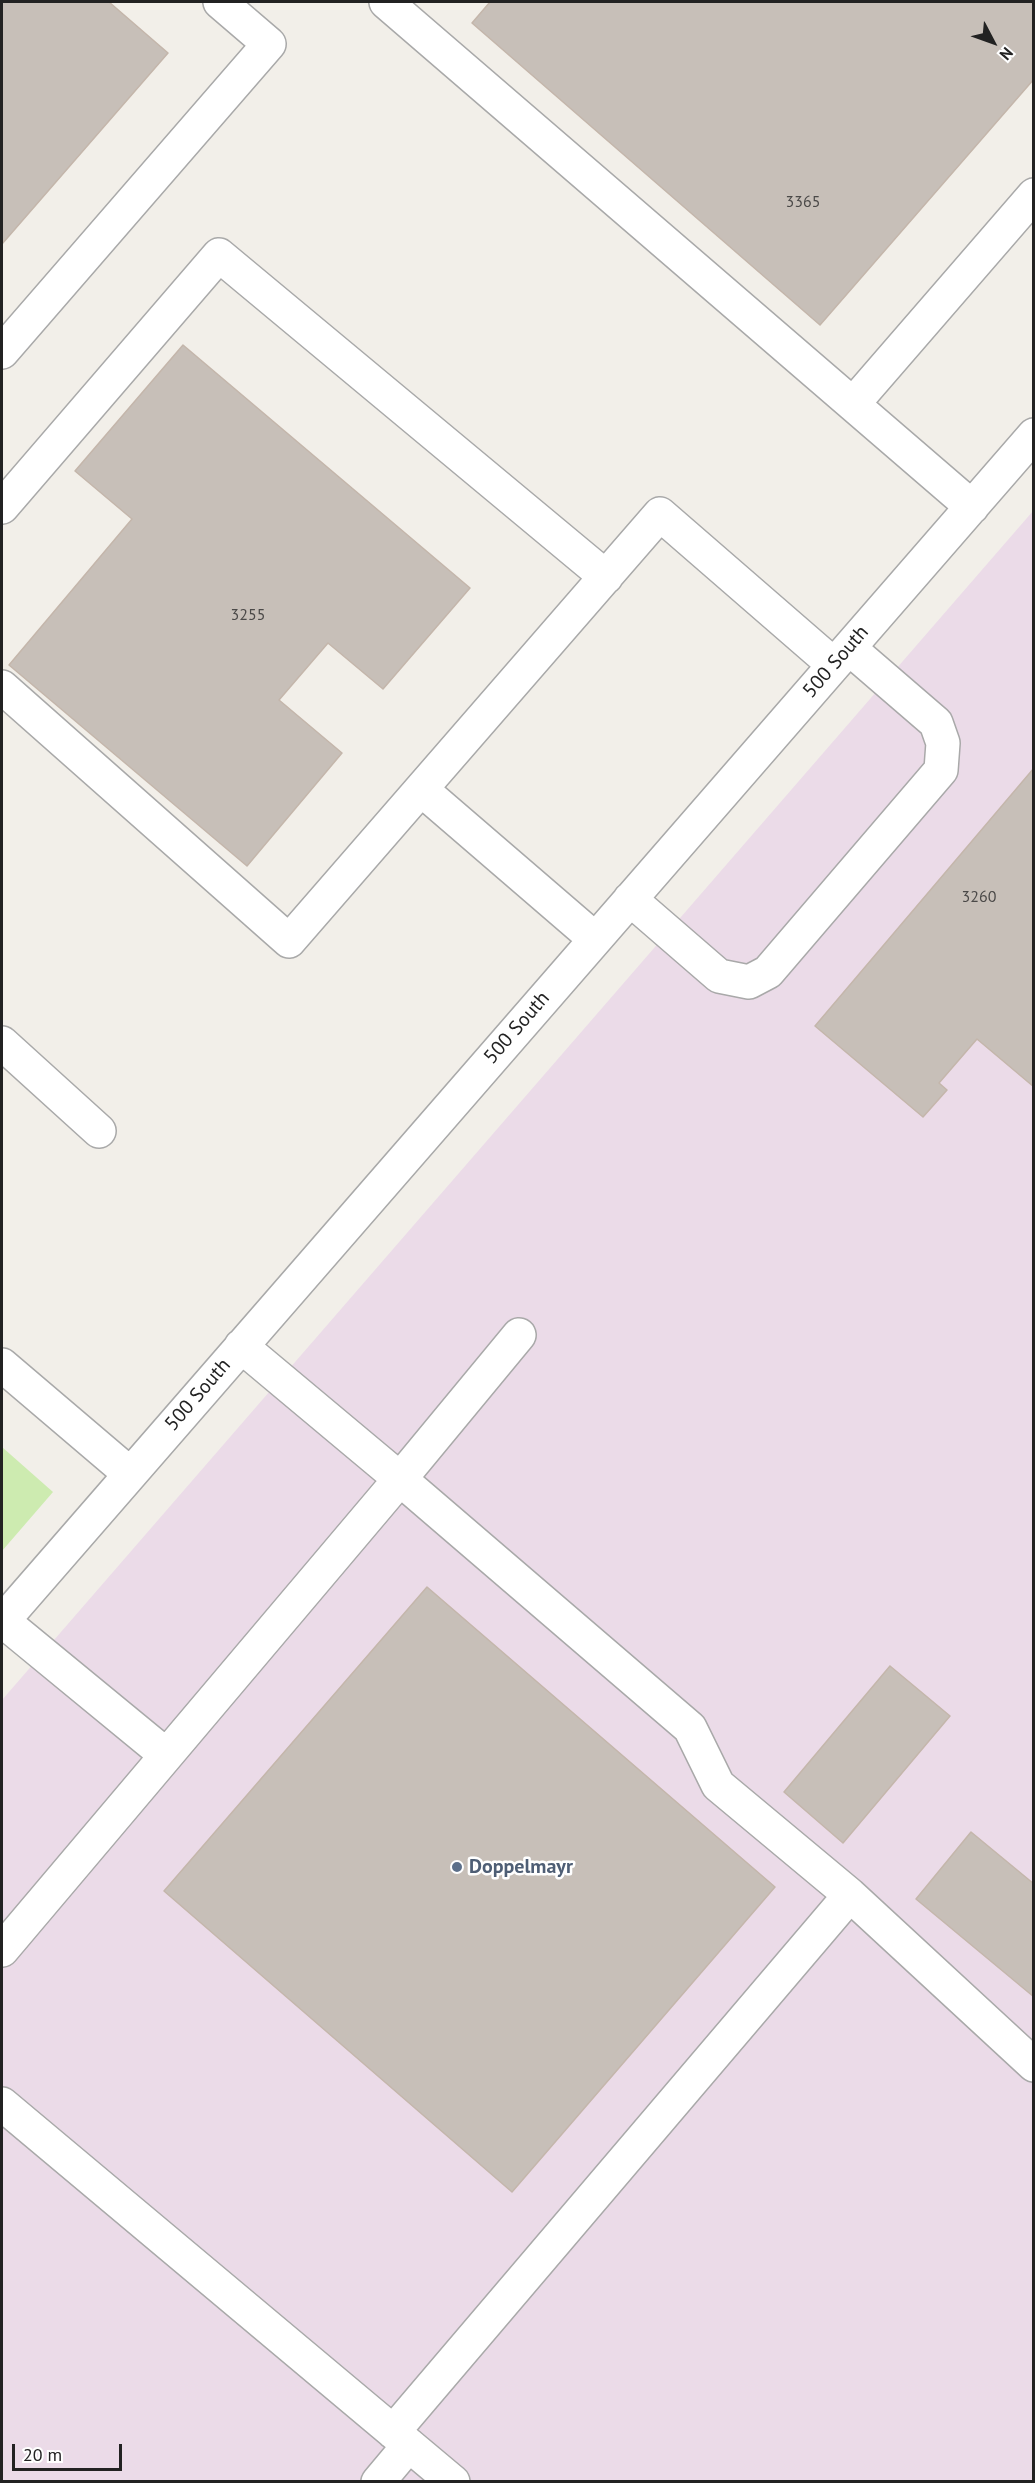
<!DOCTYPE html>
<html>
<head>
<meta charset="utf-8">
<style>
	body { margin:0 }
	#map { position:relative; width:1035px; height:2483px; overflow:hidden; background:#f2efe9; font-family:"PT Sans",sans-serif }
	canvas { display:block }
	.frame { position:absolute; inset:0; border:3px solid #222; pointer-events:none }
	.north { position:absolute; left:963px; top:12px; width:60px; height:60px; -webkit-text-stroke:4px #fff; paint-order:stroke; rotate:131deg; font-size:16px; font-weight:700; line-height:24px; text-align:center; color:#222 }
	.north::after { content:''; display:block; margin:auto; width:21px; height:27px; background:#222; clip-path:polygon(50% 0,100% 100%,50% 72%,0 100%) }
	.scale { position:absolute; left:12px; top:2444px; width:110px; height:27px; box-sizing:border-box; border:3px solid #222; border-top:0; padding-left:8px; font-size:18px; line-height:21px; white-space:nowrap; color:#222; -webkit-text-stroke:4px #fff; paint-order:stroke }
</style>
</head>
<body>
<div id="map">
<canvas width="1035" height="2483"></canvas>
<div class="frame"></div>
<div class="north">N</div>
<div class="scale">20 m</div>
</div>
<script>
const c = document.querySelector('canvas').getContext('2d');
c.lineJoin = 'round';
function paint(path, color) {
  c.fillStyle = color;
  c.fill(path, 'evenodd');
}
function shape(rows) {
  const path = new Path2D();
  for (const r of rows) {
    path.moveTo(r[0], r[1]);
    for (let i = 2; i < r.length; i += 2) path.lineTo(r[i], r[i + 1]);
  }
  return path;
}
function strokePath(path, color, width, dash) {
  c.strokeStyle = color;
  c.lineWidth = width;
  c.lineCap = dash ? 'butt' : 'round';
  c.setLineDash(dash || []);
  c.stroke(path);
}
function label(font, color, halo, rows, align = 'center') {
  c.font = font + ' "PT Sans",sans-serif';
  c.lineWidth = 5;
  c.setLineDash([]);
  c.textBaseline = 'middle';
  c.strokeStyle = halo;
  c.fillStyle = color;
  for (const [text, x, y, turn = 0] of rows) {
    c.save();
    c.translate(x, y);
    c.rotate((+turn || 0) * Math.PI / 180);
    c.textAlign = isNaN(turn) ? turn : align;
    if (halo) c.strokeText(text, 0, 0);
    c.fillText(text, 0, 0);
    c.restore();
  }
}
paint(shape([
	[1033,511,1033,2481,2,2482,2,1700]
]), '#ebdbe8');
paint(shape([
	[2,1447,53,1492,2,1551]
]), '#cdebb0');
const building = shape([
	[2,2,109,2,168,53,2,244,2,2],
	[490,2,1034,2,1034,79,820,325,472,23,490,2],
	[183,345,470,588,383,689,328,643,279,700,342,753,247,866,9,665,132,519,75,471,183,345],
	[1034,768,1034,1087,977,1039,939,1083,947,1090,923,1117,815,1026,1034,768],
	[427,1587,775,1887,512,2192,164,1891,427,1587],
	[890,1666,950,1716,843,1843,784,1792,890,1666],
	[971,1832,1034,1884,1034,1997,916,1899,971,1832]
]);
paint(building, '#c7bfb8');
strokePath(building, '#c4b6ab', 1.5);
const minor = shape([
	[386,2,972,507],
	[2,352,269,44,220,2],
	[853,404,1034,195],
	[2,507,219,255,606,577],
	[2,687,289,941,660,514,834,665],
	[422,790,595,939],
	[630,899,719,976,749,982,768,972,941,770,943,743,936,723,849,648],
	[2,1043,99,1131],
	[2,1365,130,1474],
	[3,1621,166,1755],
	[2,1622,1034,435],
	[850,1895,1034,2065],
	[2,1950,400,1479,241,1346],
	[2,2104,453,2482],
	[393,2432,850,1895,718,1785,690,1728,400,1479,519,1335],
	[378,2482,409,2445]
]);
strokePath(minor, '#a9a9a9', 36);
strokePath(minor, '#fff', 33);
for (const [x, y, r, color] of [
	[457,1867,6,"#5c6f8a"]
]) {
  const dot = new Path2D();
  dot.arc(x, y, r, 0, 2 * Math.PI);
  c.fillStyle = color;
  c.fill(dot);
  strokePath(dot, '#fff', 2);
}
label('16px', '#4b4948', null, [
	["3365",803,202],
	["3255",248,615],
	["3260",979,897]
]);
label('20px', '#222', '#fff', [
	["500 South",836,662,-49],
	["500 South",517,1028,-49],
	["500 South",198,1395,-49]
]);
label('bold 20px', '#4e5e75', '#fff', [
	["Doppelmayr",469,1867]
], 'left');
</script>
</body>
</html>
